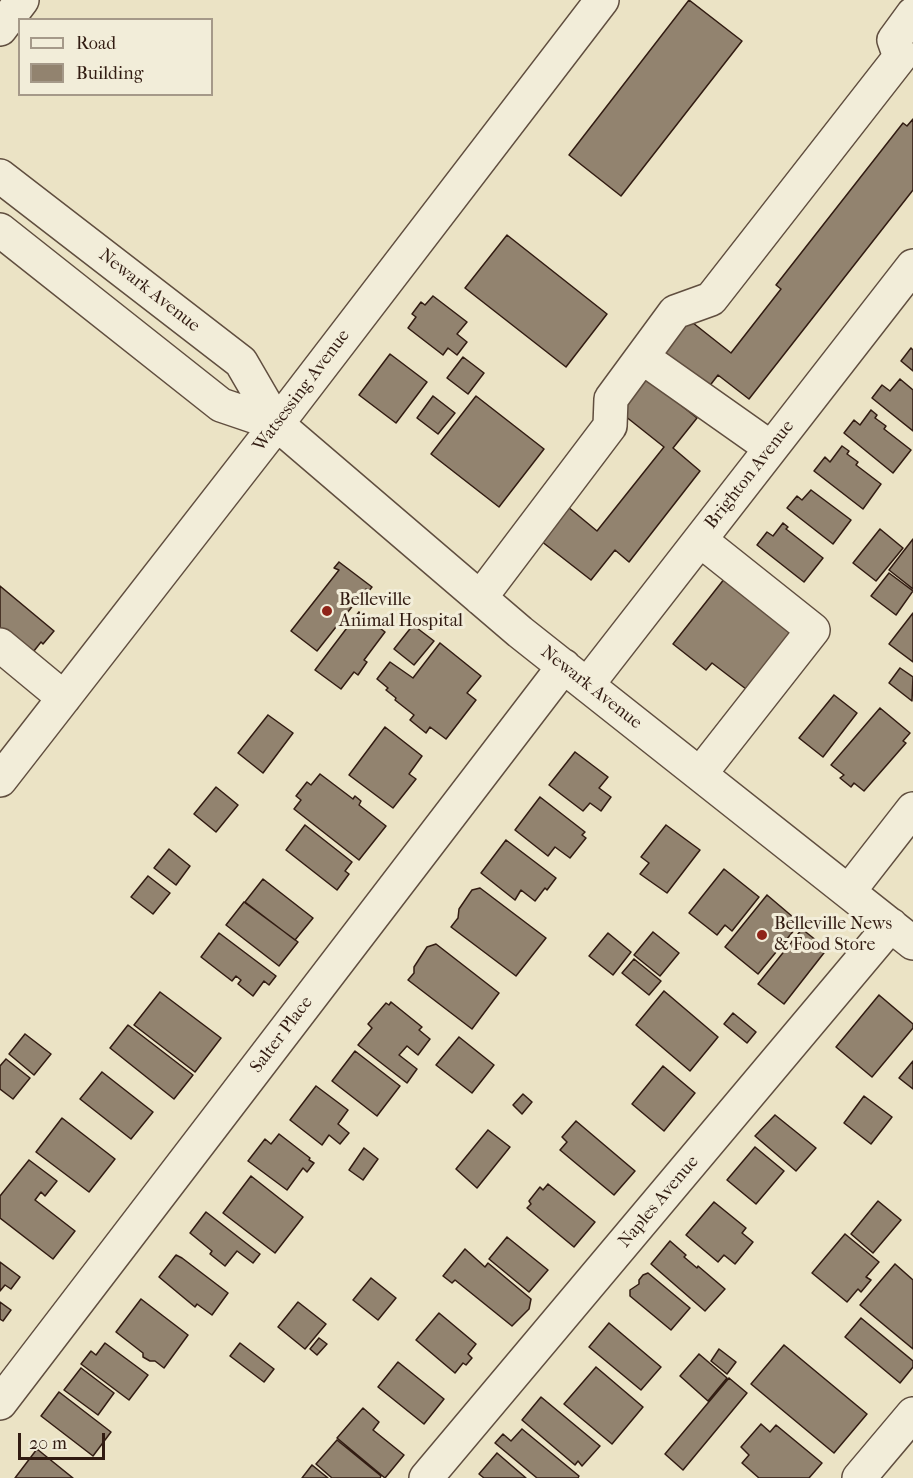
<!DOCTYPE html>
<html>
<head>
<meta charset="utf-8">
<style>
	body { margin:0 }
	#map { position:relative; width:913px; height:1478px; overflow:hidden; background:#ebe3c5; font-family:"IM FELL French Canon",serif }
	canvas { display:block }
	.legend { position:absolute; left:18px; top:18px; width:195px; height:78px; box-sizing:border-box; background:#f2edd9; border:2px solid #a59989; margin:0; padding:8px 10px; list-style:none; font-size:18px; color:#321c12 }
	.legend li { display:flex; align-items:center; gap:12px; height:30px }
	.legend b { width:30px; border:2px solid #a59989 }
	.scale { position:absolute; left:18px; top:1433px; width:87px; height:27px; box-sizing:border-box; border:3px solid #321c12; border-top:0; padding-left:8px; font-size:18px; line-height:21px; white-space:nowrap; color:#321c12; -webkit-text-stroke:4px #f2edd9; paint-order:stroke }
</style>
</head>
<body>
<div id="map">
<canvas width="913" height="1478"></canvas>
<ul class="legend">
<li><b style="height:8px;background:#f2edd9"></b>Road</li>
<li><b style="height:16px;background:#92836f"></b>Building</li>
</ul>
<div class="scale">20 m</div>
</div>
<script>
const c = document.querySelector('canvas').getContext('2d');
c.lineJoin = 'round';
function paint(path, color) {
  c.fillStyle = color;
  c.fill(path, 'evenodd');
}
function shape(rows) {
  const path = new Path2D();
  for (const r of rows) {
    path.moveTo(r[0], r[1]);
    for (let i = 2; i < r.length; i += 2) path.lineTo(r[i], r[i + 1]);
  }
  return path;
}
function strokePath(path, color, width, dash) {
  c.strokeStyle = color;
  c.lineWidth = width;
  c.lineCap = dash ? 'butt' : 'round';
  c.setLineDash(dash || []);
  c.stroke(path);
}
function label(font, color, halo, rows, align = 'center') {
  c.font = font + ' "IM FELL French Canon",serif';
  c.lineWidth = 6;
  c.setLineDash([]);
  c.textBaseline = 'middle';
  c.strokeStyle = halo;
  c.fillStyle = color;
  for (const [text, x, y, turn = 0] of rows) {
    c.save();
    c.translate(x, y);
    c.rotate((+turn || 0) * Math.PI / 180);
    c.textAlign = isNaN(turn) ? turn : align;
    if (halo) c.strokeText(text, 0, 0);
    c.fillText(text, 0, 0);
    c.restore();
  }
}
const building = shape([
	[689,0,742,41,621,196,569,155,689,0],
	[913,119,913,190,749,399,718,375,708,388,662,352,688,319,731,353,781,289,776,285,903,123,907,126,913,119],
	[507,235,607,314,566,367,465,288,507,235],
	[433,296,467,322,457,334,467,342,457,355,448,348,443,355,408,328,416,317,412,314,421,302,425,305,433,296],
	[911,348,913,350,913,371,901,361,911,348],
	[390,354,427,382,396,423,359,395,390,354],
	[463,357,484,373,468,394,447,378,463,357],
	[647,378,697,418,673,448,700,471,629,562,615,550,591,580,541,541,568,507,597,531,664,447,620,412,647,378],
	[900,379,913,390,913,431,872,398,882,385,890,391,900,379],
	[433,396,455,413,438,434,417,418,433,396],
	[476,396,544,449,499,507,431,454,476,396],
	[871,410,877,415,875,418,886,426,884,429,911,450,893,473,844,433,854,420,860,425,871,410],
	[842,446,849,451,847,454,858,462,856,465,881,484,863,509,814,471,825,457,830,462,842,446],
	[811,490,851,520,833,544,787,508,797,496,802,500,811,490],
	[783,523,788,527,786,529,823,558,804,582,757,545,767,532,773,536,783,523],
	[880,529,903,548,876,581,853,563,880,529],
	[913,539,913,589,889,570,913,539],
	[339,562,372,587,368,592,366,589,317,651,291,631,339,570,334,568,339,562],
	[889,573,913,591,896,615,871,596,889,573],
	[725,578,792,631,746,689,712,663,706,670,673,644,725,578],
	[0,586,54,631,43,644,41,642,30,656,0,632,0,586],
	[359,612,385,632,364,660,367,662,358,675,354,672,341,689,315,670,359,612],
	[913,613,913,662,889,644,913,613],
	[413,625,434,641,414,665,394,649,413,625],
	[440,643,481,676,467,693,476,700,446,739,430,727,426,733,410,720,414,715,395,700,396,698,386,690,388,688,377,679,390,662,413,678,440,643],
	[900,668,913,677,912,701,889,683,900,668],
	[834,695,857,713,823,757,799,738,834,695],
	[880,708,910,733,903,741,906,743,864,791,854,783,851,787,840,778,844,775,831,765,880,708],
	[268,715,293,733,263,773,238,753,268,715],
	[385,727,422,756,409,774,416,779,393,808,349,775,385,727],
	[575,752,608,777,599,788,611,797,601,811,590,803,583,811,549,785,575,752],
	[320,774,353,799,355,796,361,801,359,805,386,826,359,860,294,809,301,800,296,796,307,782,311,785,320,774],
	[216,787,238,805,216,832,194,814,216,787],
	[540,797,585,832,582,835,586,838,570,858,555,847,548,856,515,830,540,797],
	[305,825,352,862,345,871,349,874,337,890,286,850,305,825],
	[666,825,700,850,667,893,640,874,649,863,641,857,666,825],
	[506,840,556,878,547,890,545,888,535,901,521,890,515,900,481,873,506,840],
	[169,849,190,866,176,885,154,868,169,849],
	[724,869,759,897,732,931,725,925,717,935,689,913,724,869],
	[148,876,170,893,153,914,131,897,148,876],
	[263,879,313,918,295,940,245,902,263,879],
	[480,888,546,938,516,976,451,927,458,918,459,909,472,890,480,888],
	[767,895,800,923,758,974,725,947,767,895],
	[244,902,298,942,279,966,226,925,244,902],
	[802,929,827,949,784,1004,758,984,802,929],
	[653,932,679,953,660,976,634,955,653,932],
	[219,933,276,976,269,985,264,981,253,996,238,984,241,980,236,976,232,981,201,957,219,933],
	[608,933,631,952,613,975,589,956,608,933],
	[436,944,499,993,472,1029,408,980,414,973,414,967,427,947,436,944],
	[634,959,661,981,649,995,622,973,634,959],
	[664,991,718,1037,690,1071,636,1025,664,991],
	[160,992,221,1038,195,1072,134,1025,160,992],
	[879,995,913,1024,913,1028,872,1077,836,1047,879,995],
	[391,1002,422,1027,419,1030,430,1039,418,1055,407,1046,399,1055,417,1069,407,1083,358,1045,372,1028,368,1024,386,1003,389,1005,391,1002],
	[733,1013,756,1032,747,1043,724,1024,733,1013],
	[128,1025,193,1075,174,1099,110,1048,128,1025],
	[25,1034,51,1054,34,1075,9,1054,25,1034],
	[459,1037,494,1065,472,1093,436,1065,459,1037],
	[355,1051,400,1086,377,1116,332,1081,355,1051],
	[6,1059,30,1078,13,1099,0,1089,0,1066,6,1059],
	[913,1061,913,1089,899,1078,913,1061],
	[663,1066,695,1093,664,1131,632,1104,663,1066],
	[102,1072,153,1112,131,1139,80,1099,102,1072],
	[316,1086,348,1110,338,1124,349,1133,340,1144,329,1135,322,1145,290,1120,316,1086],
	[523,1094,532,1102,522,1114,513,1105,523,1094],
	[864,1096,892,1117,871,1144,844,1123,864,1096],
	[775,1115,816,1148,796,1171,755,1136,775,1115],
	[62,1118,115,1159,89,1192,36,1152,62,1118],
	[576,1121,635,1171,614,1195,560,1150,567,1142,562,1137,576,1121],
	[488,1130,510,1147,477,1188,456,1169,488,1130],
	[279,1134,310,1158,309,1160,314,1163,307,1172,303,1168,287,1190,248,1161,265,1139,271,1144,279,1134],
	[755,1147,784,1171,756,1204,727,1180,755,1147],
	[364,1148,378,1159,363,1180,349,1170,364,1148],
	[29,1160,57,1181,45,1196,41,1192,35,1200,75,1231,53,1259,0,1218,0,1196,29,1160],
	[251,1176,303,1217,275,1253,223,1213,251,1176],
	[548,1184,595,1222,574,1247,527,1208,531,1204,529,1201,540,1187,543,1190,548,1184],
	[878,1201,901,1220,873,1253,851,1234,878,1201],
	[714,1202,746,1228,742,1233,753,1242,735,1264,724,1255,718,1262,686,1235,714,1202],
	[206,1212,260,1254,253,1263,237,1251,225,1266,210,1254,212,1251,190,1233,206,1212],
	[845,1234,879,1262,866,1277,871,1280,861,1292,858,1289,847,1302,812,1273,845,1234],
	[507,1237,548,1270,529,1292,489,1259,507,1237],
	[670,1241,686,1255,684,1257,697,1268,698,1266,725,1289,705,1311,651,1264,670,1241],
	[465,1249,485,1267,488,1263,531,1299,529,1309,512,1326,455,1280,452,1283,443,1276,465,1249],
	[176,1255,182,1258,228,1293,212,1315,197,1304,195,1307,159,1277,176,1255],
	[0,1262,20,1277,11,1289,5,1285,0,1291,0,1262],
	[895,1264,913,1280,913,1349,860,1305,895,1264],
	[648,1273,690,1308,671,1330,630,1296,630,1290,639,1284,639,1280,643,1275,648,1273],
	[371,1278,396,1298,378,1320,353,1300,371,1278],
	[141,1299,188,1335,164,1368,155,1361,150,1361,143,1357,143,1353,116,1332,141,1299],
	[0,1302,11,1310,3,1321,0,1319,0,1302],
	[298,1302,326,1324,305,1349,278,1327,298,1302],
	[439,1313,476,1344,468,1354,472,1358,466,1365,463,1363,455,1373,416,1340,439,1313],
	[861,1318,913,1361,913,1367,900,1383,845,1337,861,1318],
	[609,1323,661,1367,641,1390,589,1347,609,1323],
	[319,1338,327,1344,317,1355,310,1349,319,1338],
	[105,1343,148,1375,129,1400,81,1364,91,1351,96,1355,105,1343],
	[240,1343,274,1369,264,1382,230,1356,240,1343],
	[784,1345,867,1414,834,1453,751,1384,784,1345],
	[719,1349,736,1362,727,1374,711,1361,719,1349],
	[699,1354,727,1378,708,1401,680,1376,699,1354],
	[398,1362,444,1399,424,1424,378,1387,398,1362],
	[596,1367,643,1407,612,1444,564,1404,596,1367],
	[81,1368,114,1393,98,1415,64,1390,81,1368],
	[729,1378,747,1393,683,1470,665,1454,729,1378],
	[59,1392,111,1432,93,1456,41,1416,59,1392],
	[541,1397,600,1446,582,1466,578,1461,575,1465,522,1420,541,1397],
	[363,1408,379,1422,373,1430,404,1455,385,1478,337,1438,363,1408],
	[761,1424,770,1432,776,1425,822,1463,809,1478,759,1478,742,1463,749,1455,741,1447,761,1424],
	[522,1429,579,1476,578,1478,537,1478,495,1443,503,1434,511,1441,522,1429],
	[337,1440,381,1476,380,1478,332,1478,316,1464,337,1440],
	[37,1449,73,1478,15,1478,37,1449],
	[497,1453,526,1478,484,1478,479,1474,497,1453],
	[312,1465,328,1478,302,1478,312,1465]
]);
paint(building, '#92836f');
strokePath(building, '#321c12', 1.5);
const minor = shape([
	[0,29,22,0],
	[0,176,241,362,277,424,520,632,913,943],
	[0,230,221,405,277,424],
	[642,357,771,448],
	[700,540,813,630,700,774],
	[480,598,610,426,611,399,675,312,711,299,900,57,894,40,913,14],
	[0,645,64,698],
	[587,685,913,266],
	[0,780,277,424,602,0],
	[849,891,913,809],
	[0,1403,564,666],
	[426,1478,891,925],
	[859,1478,913,1414]
]);
strokePath(minor, '#604e3f', 36);
strokePath(minor, '#f2edd9', 33);
for (const [x, y, r, color] of [
	[327,611,6,"#8f2418"],
	[762,935,6,"#8f2418"]
]) {
  const dot = new Path2D();
  dot.arc(x, y, r, 0, 2 * Math.PI);
  c.fillStyle = color;
  c.fill(dot);
  strokePath(dot, '#f2edd9', 2);
}
label('18px', '#321c12', '#f2edd9', [
	["Newark Avenue",149,291,38],
	["Watsessing Avenue",302,391,-53],
	["Brighton Avenue",750,475,-52],
	["Newark Avenue",591,688,38],
	["Salter Place",282,1035,-53],
	["Naples Avenue",659,1202,-50]
]);
label('18px', '#321c12', '#f2edd9', [
	["Belleville",339,601],
	["Animal Hospital",339,622],
	["Belleville News",774,925],
	["& Food Store",774,946]
], 'left');
</script>
</body>
</html>
